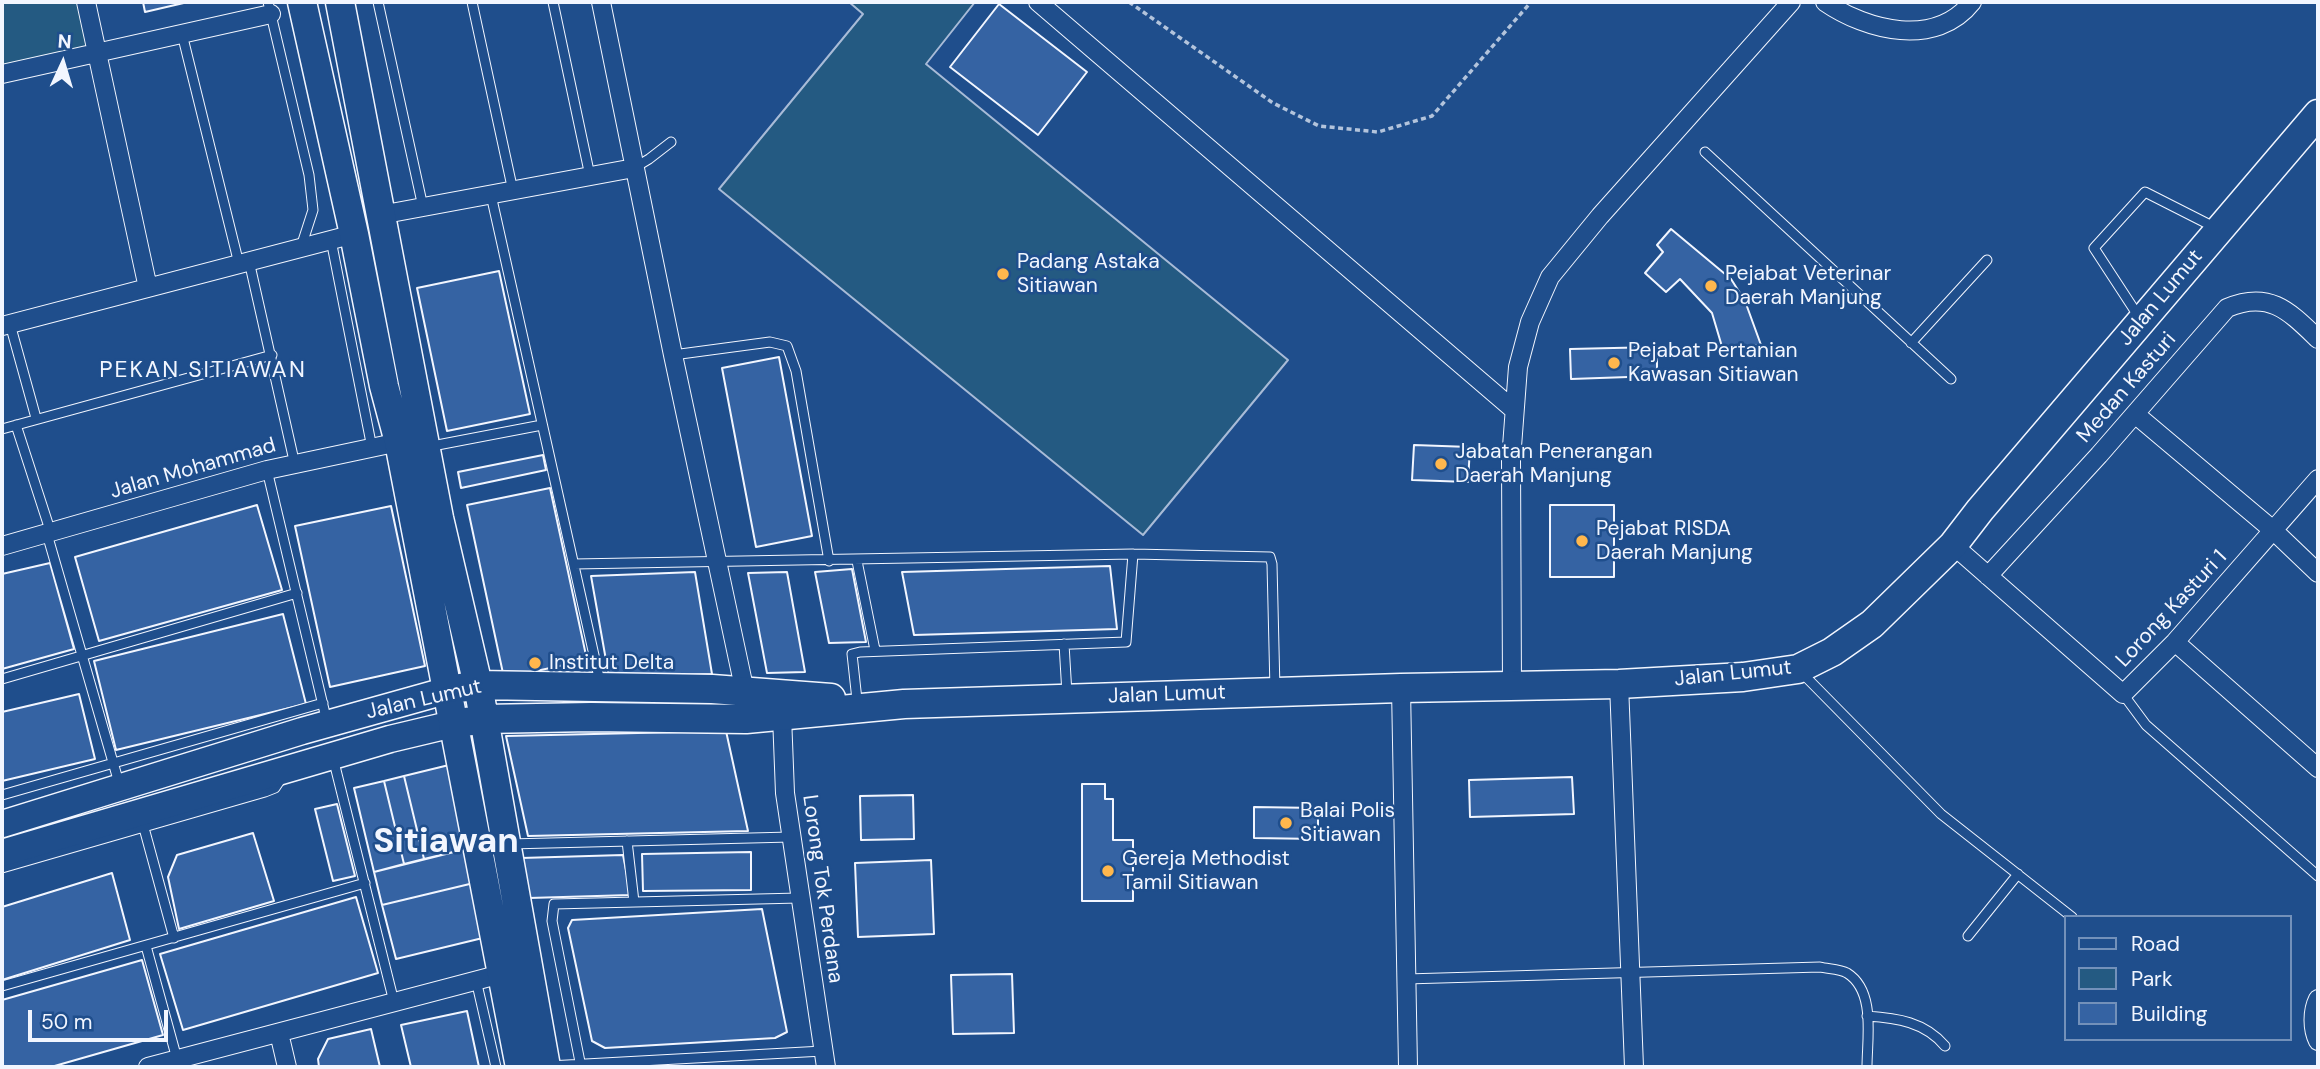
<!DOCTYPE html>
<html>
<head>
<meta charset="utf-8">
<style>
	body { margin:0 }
	#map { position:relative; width:2320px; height:1069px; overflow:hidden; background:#1f4e8c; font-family:"DM Sans",sans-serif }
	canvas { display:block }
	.frame { position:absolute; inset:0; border:4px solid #f2f6ff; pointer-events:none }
	.legend { position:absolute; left:2064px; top:915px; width:228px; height:126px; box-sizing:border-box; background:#1f4e8c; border:2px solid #7391ba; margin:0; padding:9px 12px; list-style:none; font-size:21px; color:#f2f6ff }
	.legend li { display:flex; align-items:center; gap:14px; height:35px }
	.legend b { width:35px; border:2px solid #7391ba }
	.north { position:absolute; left:28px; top:28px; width:70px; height:70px; -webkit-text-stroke:5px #1f4e8c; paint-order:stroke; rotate:4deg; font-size:19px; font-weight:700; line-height:28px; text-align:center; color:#f2f6ff }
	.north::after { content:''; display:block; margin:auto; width:24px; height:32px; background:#f2f6ff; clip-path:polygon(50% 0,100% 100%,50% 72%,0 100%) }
	.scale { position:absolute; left:28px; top:1010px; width:140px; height:32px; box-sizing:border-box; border:4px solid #f2f6ff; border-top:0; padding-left:9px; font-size:21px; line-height:24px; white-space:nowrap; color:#f2f6ff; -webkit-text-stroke:5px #1f4e8c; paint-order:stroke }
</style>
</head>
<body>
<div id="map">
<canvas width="2320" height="1069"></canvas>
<div class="frame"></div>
<ul class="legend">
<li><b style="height:9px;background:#1f4e8c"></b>Road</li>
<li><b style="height:19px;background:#245a82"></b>Park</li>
<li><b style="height:19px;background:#3563a3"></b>Building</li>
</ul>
<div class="north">N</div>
<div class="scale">50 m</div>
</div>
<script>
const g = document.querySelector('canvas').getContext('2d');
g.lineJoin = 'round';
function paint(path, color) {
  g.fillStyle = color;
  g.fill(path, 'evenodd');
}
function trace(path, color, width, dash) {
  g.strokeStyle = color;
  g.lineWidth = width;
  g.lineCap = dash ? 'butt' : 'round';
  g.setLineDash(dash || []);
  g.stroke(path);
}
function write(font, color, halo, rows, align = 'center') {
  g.font = font + ' "DM Sans",sans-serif';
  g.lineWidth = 5;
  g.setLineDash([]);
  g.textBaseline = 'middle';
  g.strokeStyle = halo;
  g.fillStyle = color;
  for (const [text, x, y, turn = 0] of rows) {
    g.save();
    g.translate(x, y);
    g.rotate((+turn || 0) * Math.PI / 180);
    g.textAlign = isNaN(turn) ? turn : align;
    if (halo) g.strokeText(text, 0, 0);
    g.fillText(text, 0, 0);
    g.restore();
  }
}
const green = new Path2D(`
	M 2,2 L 86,2 L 97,53 L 2,74 Z
	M 849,2 L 975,2 L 926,64 L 1288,360 L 1143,535 L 719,189 L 863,14 Z`);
paint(green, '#245a82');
trace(green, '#a8bbd7', 2);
const building = new Path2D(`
	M 143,2 L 188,2 L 145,12 Z
	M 999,4 L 1087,72 L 1038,135 L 950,67 Z
	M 1671,229 L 1731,279 L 1745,301 L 1761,345 L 1723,350 L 1712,313 L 1680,279 L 1666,292 L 1645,273 L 1663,252 L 1657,245 Z
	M 499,271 L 530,414 L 447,431 L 417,288 Z
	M 1657,347 L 1657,376 L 1571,379 L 1570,349 Z
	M 779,357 L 812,536 L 756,547 L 722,368 Z
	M 1414,445 L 1470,447 L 1468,482 L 1412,480 Z
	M 543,455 L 546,470 L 461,488 L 458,472 Z
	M 550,488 L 587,660 L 504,678 L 467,505 Z
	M 257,505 L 282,590 L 99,641 L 75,557 Z
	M 1550,505 L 1614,505 L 1614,577 L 1550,577 Z
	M 391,506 L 425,666 L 330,687 L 295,526 Z
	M 50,563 L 74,649 L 2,669 L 2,574 Z
	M 1110,566 L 1117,629 L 914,635 L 902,572 Z
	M 852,569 L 866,642 L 829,643 L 815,572 Z
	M 695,572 L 712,674 L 609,677 L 591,576 Z
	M 787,572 L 805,672 L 767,673 L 748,573 Z
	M 283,614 L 306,704 L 116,750 L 94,661 Z
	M 79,694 L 95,759 L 2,781 L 2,712 Z
	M 726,731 L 748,831 L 528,836 L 506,736 Z
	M 449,765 L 470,848 L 424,859 L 404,776 Z
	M 404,776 L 424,859 L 404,864 L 384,781 Z
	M 1572,777 L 1574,814 L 1470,817 L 1469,780 Z
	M 384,781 L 404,864 L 374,872 L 354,788 Z
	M 1082,784 L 1105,784 L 1105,799 L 1113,799 L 1113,840 L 1133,840 L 1133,901 L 1082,901 Z
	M 913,795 L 914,839 L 861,840 L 860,796 Z
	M 337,804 L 355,876 L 333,881 L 315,809 Z
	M 1254,807 L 1318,808 L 1318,839 L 1254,838 Z
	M 253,833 L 274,901 L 179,929 L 168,877 L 177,855 Z
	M 470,848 L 478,882 L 382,905 L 374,872 Z
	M 751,852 L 751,890 L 643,891 L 642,854 Z
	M 623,855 L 631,895 L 529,898 L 521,858 Z
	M 931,860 L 934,934 L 858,937 L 855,863 Z
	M 112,873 L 130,940 L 2,980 L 2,907 Z
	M 478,882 L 491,936 L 396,959 L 382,905 Z
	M 356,897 L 378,973 L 183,1030 L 160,954 Z
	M 762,909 L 787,1032 L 775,1038 L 605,1048 L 592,1041 L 568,928 L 572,920 Z
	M 142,960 L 163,1035 L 51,1067 L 2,1067 L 2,1000 Z
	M 1012,974 L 1014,1033 L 953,1034 L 951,975 Z
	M 467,1011 L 479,1067 L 411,1067 L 401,1025 Z
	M 371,1029 L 380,1067 L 319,1067 L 318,1059 L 328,1039 Z`);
paint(building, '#3563a3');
trace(building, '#f2f6ff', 2);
const service = new Path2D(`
	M 268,2 L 309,175 L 313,210 L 301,247
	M 378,2 L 423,207
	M 472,2 L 513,191
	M 553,2 L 590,176
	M 182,34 L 239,264
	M 1705,152 L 1951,379
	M 634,168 L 649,159 L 671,142
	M 491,195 L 600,682
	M 331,240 L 372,448
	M 249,261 L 295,465
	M 2139,317 L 2094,248 L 2145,192 L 2216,228
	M 10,324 L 36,418
	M 1911,343 L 1987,260
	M 673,355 L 770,342 L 787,346 L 796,371 L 829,561
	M 16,425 L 51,533
	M 2,429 L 272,355
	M 427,447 L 542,425
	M 267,470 L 327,722
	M 47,534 L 119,783
	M 857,561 L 875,650
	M 574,564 L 1133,554 L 1270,557 L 1272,564 L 1275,690
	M 1064,644 L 1067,694
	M 1802,673 L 1941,814 L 2072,917
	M 2,679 L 297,593
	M 2123,694 L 2146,725 L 2318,876
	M 857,700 L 852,654 L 860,652 L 1126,642 L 1133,554
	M 333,758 L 394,1002
	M 2,795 L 323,703
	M 144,828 L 174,938
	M 627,841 L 634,902
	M 509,844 L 791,837
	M 2,868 L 265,792 L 275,788 L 279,782 L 278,775
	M 1968,936 L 2018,874
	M 146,946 L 177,1059
	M 1406,979 L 1820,967 C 1828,969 1840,969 1847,973 C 1876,991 1867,1038 1867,1067
	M 476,980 L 496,1067
	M 2,986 L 365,883
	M 1867,1016 C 1897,1018 1925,1022 1945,1046
	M 549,1066 L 823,1051
	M 581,1067 L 552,921 L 554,904 L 799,898`);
const minor = new Path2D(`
	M 86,2 L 148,288
	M 601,2 L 673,355 L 745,692
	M 1038,2 L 1514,410
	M 1825,2 C 1867,31 1936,48 1972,2
	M 2,74 L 271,14
	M 380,215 L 634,168
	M 2,326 L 354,234
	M 2135,414 L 2274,531 L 2318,573
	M 1953,545 L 2123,694 L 2175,642 L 2318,479
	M 2,546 L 267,470 L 399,442
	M 1988,576 L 2099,455 L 2227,308 C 2269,290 2289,311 2318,339
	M 2175,642 L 2318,768
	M 1619,684 L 1634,1067
	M 1512,686 L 1511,460 L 1518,367 L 1530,322 L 1550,277 L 1600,216 L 1791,2
	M 1401,688 L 1408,1067
	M 782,716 L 785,793 L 826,1067
	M 2318,999 C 2312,1011 2312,1029 2318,1041
	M 279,1033 L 287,1067
	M 148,1067 L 501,974`);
const primary = new Path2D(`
	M 2,824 L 302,731 L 445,691
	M 2,853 L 390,739 L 453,724`);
const trunk = new Path2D(`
	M 302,2 L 354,234 L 384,386 L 399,442 L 520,1067
	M 340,2 L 439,518 L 478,685 L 546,1067
	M 460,688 L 478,685 L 712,689 L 831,698
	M 453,724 L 484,719 L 591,717 L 746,719 L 904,704 L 1401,688 L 1619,684 L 1743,677 L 1798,669 L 1832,652 L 1872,624 L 1953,545 L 1980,510 L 2318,114`);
trace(service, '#f2f6ff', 11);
trace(minor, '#f2f6ff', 20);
trace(primary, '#f2f6ff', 29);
trace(trunk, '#f2f6ff', 31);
trace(new Path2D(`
	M 1129,2 L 1273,103 L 1319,126 L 1378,132 L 1432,116 L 1531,2`), '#b3c4dc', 3.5, [5, 3.5]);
trace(service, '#1f4e8c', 9);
trace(minor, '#1f4e8c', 18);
trace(primary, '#1f4e8c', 26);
trace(trunk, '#1f4e8c', 28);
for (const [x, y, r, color] of [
	[1003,274,7,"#ffb74d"],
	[1711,286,7,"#ffb74d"],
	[1614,363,7,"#ffb74d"],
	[1441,464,7,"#ffb74d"],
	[1582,541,7,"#ffb74d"],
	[535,663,7,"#ffb74d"],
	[1286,823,7,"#ffb74d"],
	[1108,871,7,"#ffb74d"]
]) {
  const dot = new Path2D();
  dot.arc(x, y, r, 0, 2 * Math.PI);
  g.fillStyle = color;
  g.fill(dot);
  trace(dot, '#1f4e8c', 2.5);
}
write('21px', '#f2f6ff', '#1f4e8c', [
	["Padang Astaka",1017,262],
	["Sitiawan",1017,286],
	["Pejabat Veterinar",1725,274],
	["Daerah Manjung",1725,298],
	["Pejabat Pertanian",1628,351],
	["Kawasan Sitiawan",1628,375],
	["Jabatan Penerangan",1455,452],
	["Daerah Manjung",1455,476],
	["Pejabat RISDA",1596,529],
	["Daerah Manjung",1596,553],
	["Institut Delta",549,663],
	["Balai Polis",1300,811],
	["Sitiawan",1300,835],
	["Gereja Methodist",1122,859],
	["Tamil Sitiawan",1122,883]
], 'left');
write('21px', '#f2f6ff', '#1f4e8c', [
	["Jalan Lumut",2161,298,-50],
	["Medan Kasturi",2127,388,-49],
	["Jalan Mohammad",193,469,-16],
	["Lorong Kasturi 1",2172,609,-47],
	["Jalan Lumut",1733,674,-6],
	["Jalan Lumut",1167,695,-2],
	["Jalan Lumut",424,700,-13],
	["Lorong Tok Perdana",822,889,82]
]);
g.letterSpacing = '2px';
write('23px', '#f2f6ff', '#1f4e8c', [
	["PEKAN SITIAWAN",203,371]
]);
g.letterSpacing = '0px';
write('bold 35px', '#f2f6ff', '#1f4e8c', [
	["Sitiawan",446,843]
]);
</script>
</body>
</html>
